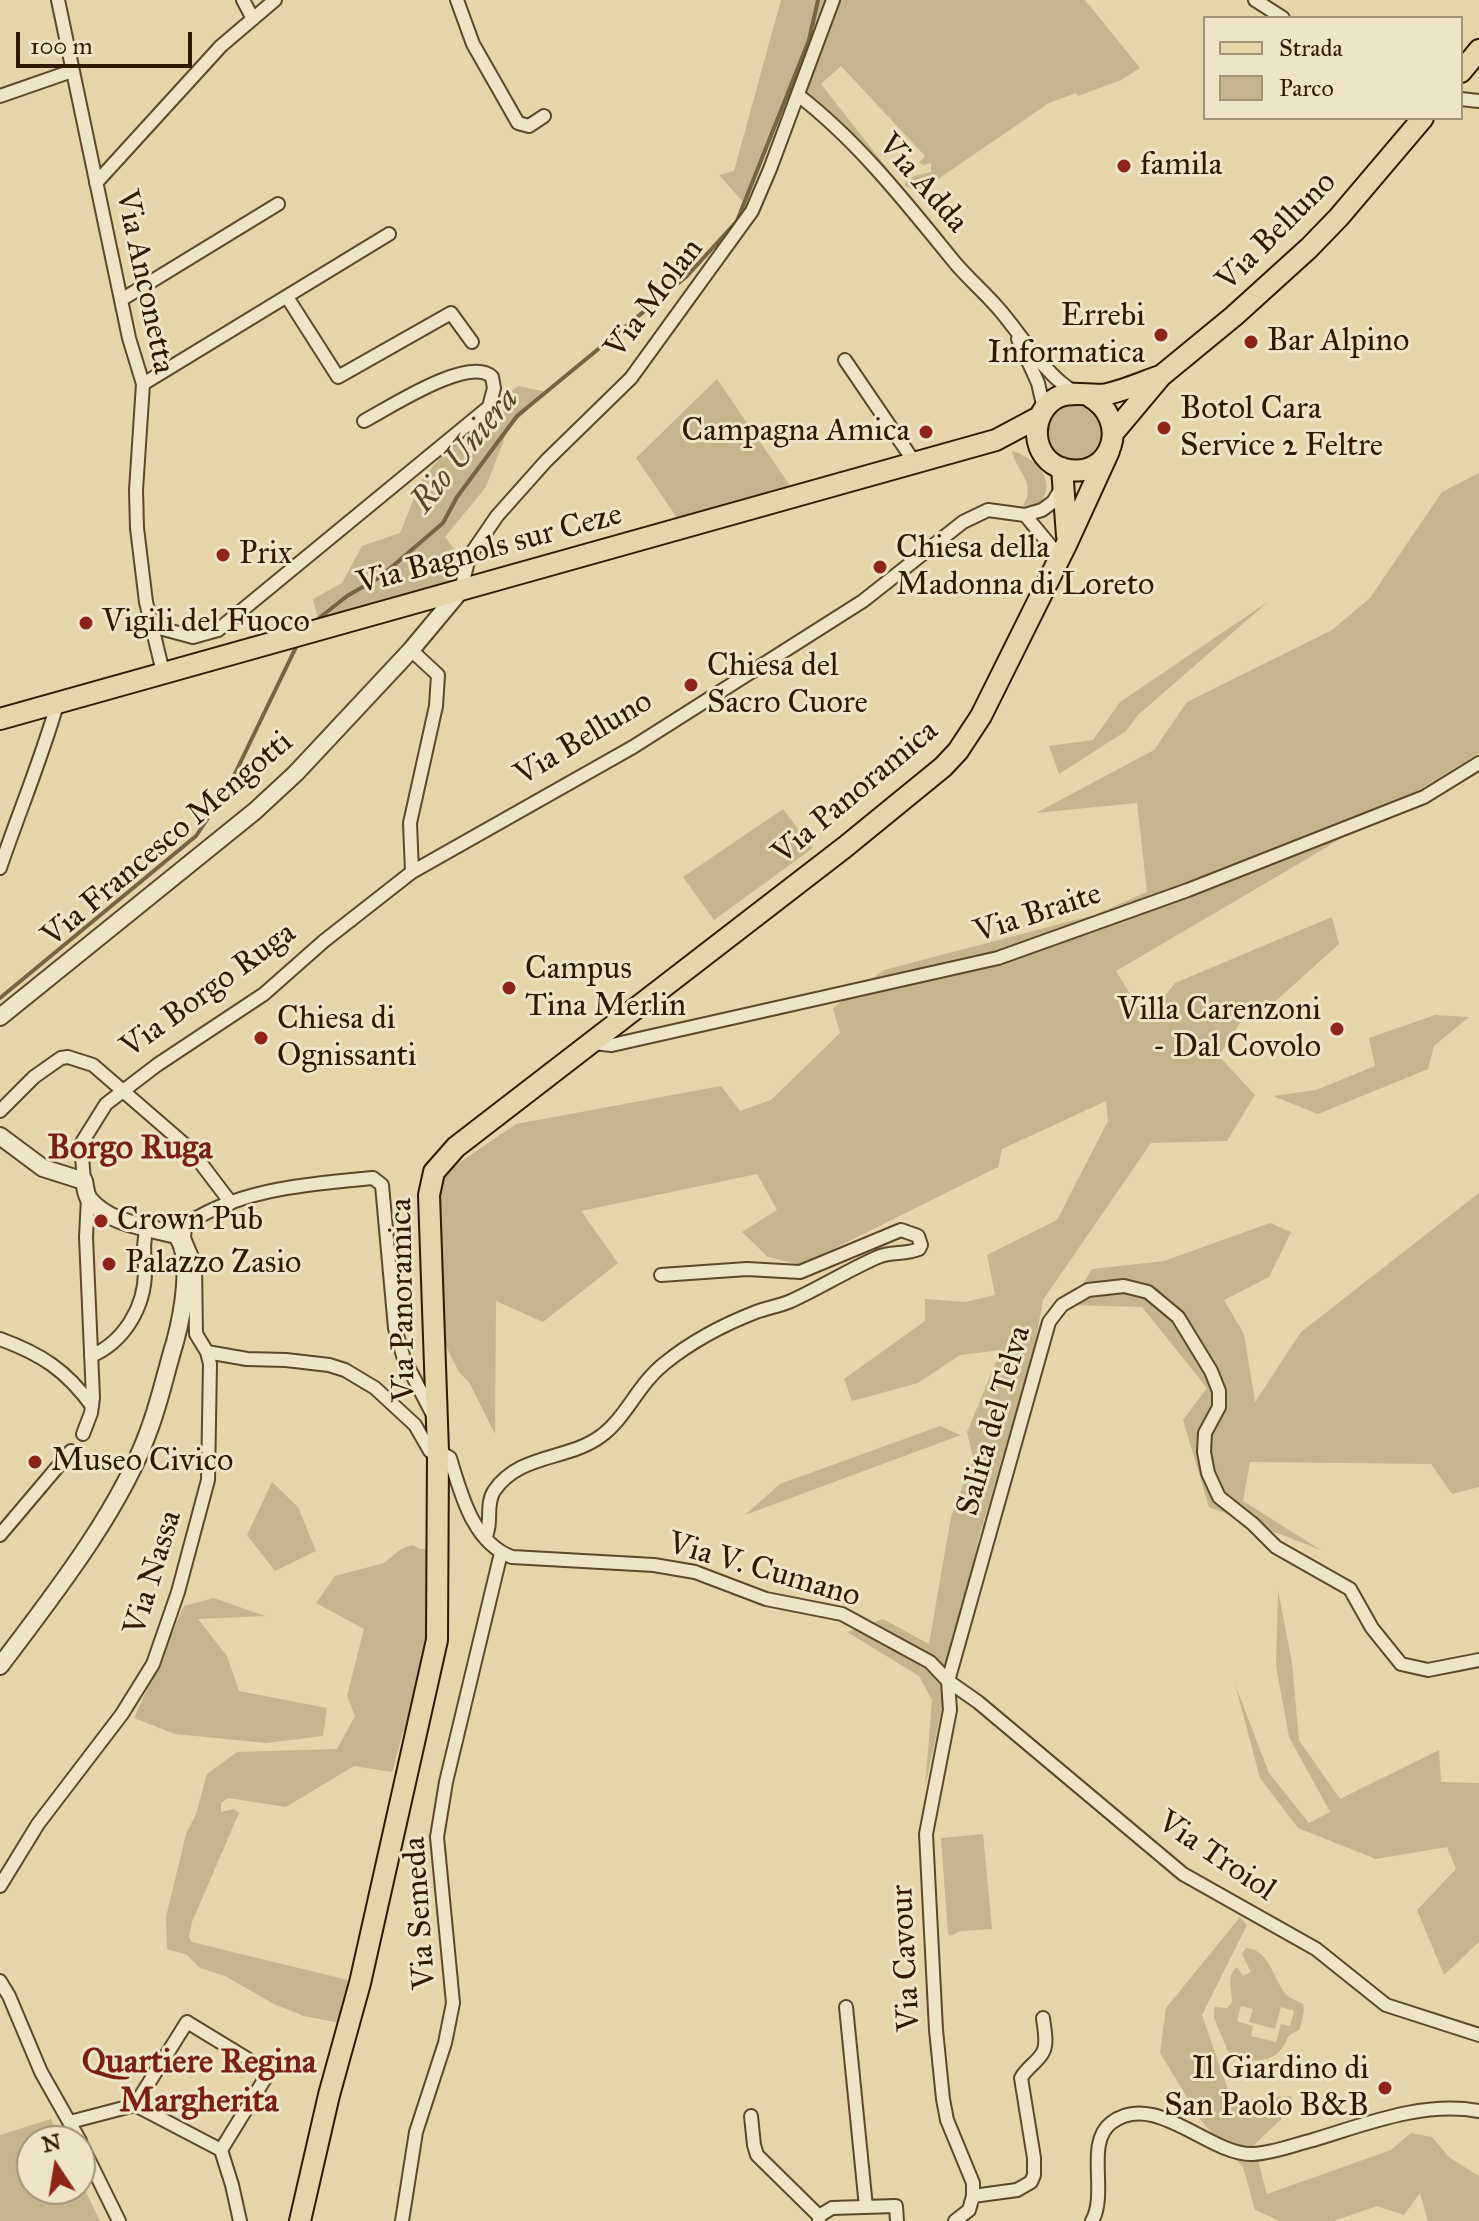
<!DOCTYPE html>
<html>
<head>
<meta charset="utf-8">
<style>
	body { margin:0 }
	#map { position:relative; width:1479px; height:2221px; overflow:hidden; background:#e5d5a9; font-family:"IM FELL Great Primer",serif }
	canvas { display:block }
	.legend { position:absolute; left:1203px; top:16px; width:260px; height:104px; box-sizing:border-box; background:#eee4c7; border:2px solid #a29377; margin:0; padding:10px 14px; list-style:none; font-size:24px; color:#311900 }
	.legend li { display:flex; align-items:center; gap:16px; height:40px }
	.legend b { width:40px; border:2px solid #a29377 }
	.north { position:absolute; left:16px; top:2125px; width:80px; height:80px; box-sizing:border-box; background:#eee4c7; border:2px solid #a29377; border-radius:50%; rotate:348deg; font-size:22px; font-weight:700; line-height:32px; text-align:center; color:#311900 }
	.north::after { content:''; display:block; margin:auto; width:28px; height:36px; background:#8f2418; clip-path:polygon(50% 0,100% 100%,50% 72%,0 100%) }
	.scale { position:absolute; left:16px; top:32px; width:176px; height:36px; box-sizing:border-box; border:4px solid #311900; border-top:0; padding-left:10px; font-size:24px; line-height:28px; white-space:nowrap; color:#311900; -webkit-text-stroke:6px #eee4c7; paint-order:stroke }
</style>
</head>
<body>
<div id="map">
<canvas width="1479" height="2221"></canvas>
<ul class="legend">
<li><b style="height:10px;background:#e5d5a9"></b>Strada</li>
<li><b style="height:22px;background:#c6b58c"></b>Parco</li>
</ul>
<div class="north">N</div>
<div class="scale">100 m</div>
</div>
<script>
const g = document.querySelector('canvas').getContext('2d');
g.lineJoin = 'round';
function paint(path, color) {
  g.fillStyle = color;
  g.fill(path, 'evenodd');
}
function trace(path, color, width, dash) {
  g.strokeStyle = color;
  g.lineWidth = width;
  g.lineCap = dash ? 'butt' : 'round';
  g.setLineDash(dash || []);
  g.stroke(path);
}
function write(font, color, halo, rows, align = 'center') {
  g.font = font + ' "IM FELL Great Primer",serif';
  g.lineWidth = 6;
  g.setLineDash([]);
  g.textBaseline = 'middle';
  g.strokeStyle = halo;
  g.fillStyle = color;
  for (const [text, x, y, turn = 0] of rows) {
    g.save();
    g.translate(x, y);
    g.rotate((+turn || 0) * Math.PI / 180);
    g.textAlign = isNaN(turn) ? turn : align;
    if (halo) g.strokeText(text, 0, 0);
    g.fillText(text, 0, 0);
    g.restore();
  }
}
paint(new Path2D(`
	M 781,0 L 1085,0 L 1140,68 L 1121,80 L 1078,96 L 1076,93 L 1049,103 L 925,188 L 913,190 L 905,186 L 905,183 L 914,176 L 931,172 L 931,163 L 924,165 L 919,163 L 925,156 L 841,66 L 821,84 L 897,181 C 872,159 817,100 788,93 L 744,203 L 719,175 L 734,171 Z
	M 717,379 L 793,490 L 680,522 L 636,458 Z
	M 518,386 L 546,392 L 508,429 L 486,487 L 445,537 L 461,558 L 454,584 L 318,618 L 313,599 L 342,583 L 362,546 L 400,533 L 421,481 L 467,425 Z
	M1047 432a28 28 0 1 1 56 0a28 28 0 1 1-56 0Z
	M 1012,451 C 1035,457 1059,481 1039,504 L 1023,506 C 1037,483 1016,471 1012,451 Z
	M 1479,473 L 1479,753 L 1317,853 L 1116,971 L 1146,1020 L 1175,983 L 1332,917 L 1339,944 L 1269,1007 L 1242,1020 L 1219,1056 L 1255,1095 L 1227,1141 L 1151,1143 L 1043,1300 L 1034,1349 L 978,1541 L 925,1787 L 932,1700 L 919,1676 L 847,1632 L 883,1619 L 929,1644 L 951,1517 L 973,1458 L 967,1432 L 1001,1350 L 960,1355 L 918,1383 L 852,1401 L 844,1379 L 925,1321 L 925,1299 L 965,1302 L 995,1295 L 987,1255 L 1057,1220 L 1108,1121 L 1106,1101 L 1002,1149 L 998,1167 L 801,1265 L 768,1257 L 742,1232 L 777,1210 L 757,1174 L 581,1211 L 618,1263 L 543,1322 L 496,1301 L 495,1434 L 469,1382 L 459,1372 L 443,1340 L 442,1238 L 438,1201 L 440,1176 L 516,1124 L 721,1086 L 740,1111 L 771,1100 L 840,1033 L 833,1008 L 884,970 L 1094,915 L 1147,892 L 1137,803 L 1036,813 L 1154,750 L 1187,702 L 1332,630 L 1370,598 L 1442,492 Z
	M 1269,601 L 1138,715 L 1126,731 L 1059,774 L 1049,746 L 1093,740 L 1120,702 Z
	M 783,809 L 813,848 L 714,920 L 683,877 Z
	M 1435,1015 L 1469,1017 L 1434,1046 L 1428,1069 L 1318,1114 L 1273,1096 L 1316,1090 L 1375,1066 L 1369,1038 Z
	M 1479,1193 L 1479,1487 L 1452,1494 L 1431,1464 L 1250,1462 L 1243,1501 L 1321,1550 L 1209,1507 L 1183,1420 L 1207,1388 L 1142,1307 L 1070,1305 L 1092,1269 L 1164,1261 L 1270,1223 L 1291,1232 L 1269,1277 L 1224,1300 L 1244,1334 L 1255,1402 L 1301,1332 Z
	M 940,1426 L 961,1435 L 745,1515 L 780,1484 Z
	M 272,1482 L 298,1507 L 316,1551 L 275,1571 L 247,1535 Z
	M 412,1545 L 420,1549 L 429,1549 L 429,1634 L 409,1726 L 403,1732 L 392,1772 L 354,1766 L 286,1807 L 228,1798 L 221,1803 L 221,1812 L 234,1809 L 239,1813 L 192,1922 L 189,1937 L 192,1942 L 352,1981 L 340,2023 L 304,2016 L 274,2004 L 225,1976 L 200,1968 L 187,1955 L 167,1949 L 166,1917 L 186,1834 L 196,1814 L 207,1774 L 237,1752 L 337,1749 L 355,1716 L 347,1696 L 364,1629 L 316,1603 L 335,1576 L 384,1563 L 401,1549 Z
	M 1278,1590 L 1292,1663 L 1299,1740 L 1340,1799 L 1439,1750 L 1441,1782 L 1479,1783 L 1479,1942 L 1444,1975 L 1417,1910 L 1456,1869 L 1447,1847 L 1376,1859 L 1298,1828 L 1260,1778 L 1235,1684 L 1269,1773 L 1309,1823 L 1330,1812 L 1289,1737 L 1276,1666 Z
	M 214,1598 L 265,1616 L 198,1619 L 227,1656 L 239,1691 L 327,1708 L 323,1736 L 266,1743 L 175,1734 L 134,1718 L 184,1606 Z
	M 983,1834 L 992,1929 L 961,1931 L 950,1936 L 948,1934 L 941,1838 Z
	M 1240,1917 L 1247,1925 L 1202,2015 L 1232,2101 L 1291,2096 L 1295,2106 L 1254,2145 L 1267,2194 L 1391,2150 L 1411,2133 L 1432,2137 L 1450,2158 L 1479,2176 L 1479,2221 L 1428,2221 L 1420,2193 L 1404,2215 L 1377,2206 L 1334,2221 L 1280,2221 L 1255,2210 L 1243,2167 L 1202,2122 L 1160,2053 L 1166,2008 Z
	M 1246,1948 C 1271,1950 1273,1981 1286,1994 C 1290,1999 1298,2001 1303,2004 L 1304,2011 L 1300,2029 C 1296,2032 1292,2033 1289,2036 C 1286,2039 1286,2044 1283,2047 C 1271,2065 1246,2062 1229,2054 L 1214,2018 L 1214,2007 L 1227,2008 L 1232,2002 C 1232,1990 1226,1975 1237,1967 L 1243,1976 L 1251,1972 L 1242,1954 ZM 1241,2006 L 1253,2009 L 1249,2022 L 1275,2029 L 1281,2007 L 1294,2011 L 1290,2026 L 1281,2024 L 1276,2042 L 1251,2036 L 1253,2026 L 1237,2021 Z
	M 51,2119 L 61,2141 L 32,2141 L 32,2189 L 80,2189 L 80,2180 L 100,2221 L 0,2221 L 0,2135 Z`), '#c6b58c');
trace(new Path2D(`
	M 313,623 L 347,596 L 380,577 L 443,523 L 457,497 L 517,416 L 687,276 L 737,221 L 809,40 L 818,0
	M 0,998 L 196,836 L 228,788 L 298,643`), '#786343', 4);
const minor = new Path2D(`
	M 58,0 L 129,338 L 143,384 L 136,490 L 137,528 L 146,602 L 163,672
	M 243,0 L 253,19
	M 457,0 L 473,44 L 518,123 L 529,126 L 544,116
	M 1255,0 L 1283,18
	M 798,95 C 859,142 907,204 956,264 C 969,279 985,293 998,308 C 1021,334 1046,377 1076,393
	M 0,96 L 72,71
	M 1461,99 L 1479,101
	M 96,183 L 221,46 L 275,0
	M 287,297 L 338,377 L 451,313 L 472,342
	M 121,300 L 278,204
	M 1018,339 L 1038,383 L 1044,409
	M 845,360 L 915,463
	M 143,384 L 389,234
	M 1025,515 L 1059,556
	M 461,590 L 469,557 L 497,516 L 546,461 L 631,378 L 752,211 L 770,169 L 833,0
	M 152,626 L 193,637 L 218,630 L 489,407 L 494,388 L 492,377 C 469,355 389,408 364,421
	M 411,650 L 438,675 L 436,706 L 410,823 L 412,872
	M 0,868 C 19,812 42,758 58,701
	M 592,1043 L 612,1045 L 998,958 L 1188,890 L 1424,797 L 1479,763
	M 0,1111 L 34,1077 L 61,1058 L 68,1057 L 93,1065 L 190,1149 L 231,1203
	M 84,1181 L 81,1144 L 106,1104 L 157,1065 L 264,994 L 324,941 L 412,872 L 633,747 L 863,601 L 963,522 L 988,510 L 1025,515 L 1042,510 L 1053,502 L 1062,487
	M 179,1229 C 235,1189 307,1184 373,1178 L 382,1185 L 395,1328 L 404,1359 L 433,1415
	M 0,1339 C 41,1354 66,1370 92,1406
	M 207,1352 L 247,1359 L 286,1360 L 329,1365 L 345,1370 L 375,1388 L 415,1425 L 430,1451 L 438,1451 L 450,1458 C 461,1494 473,1543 512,1557 L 654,1565 L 695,1572 L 766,1599 L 842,1614 L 930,1662 L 948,1681 L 978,1702 L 1183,1874 L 1316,1949 L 1386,2005 L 1479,2035
	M 91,1356 C 124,1342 145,1307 145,1271 C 145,1254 142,1246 147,1228
	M 83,1434 L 91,1413 L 93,1398 L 86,1237 L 88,1198
	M 0,1535 L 71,1451
	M 485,1538 C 493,1523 485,1505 494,1491 C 520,1453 567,1461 601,1436 C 626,1418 638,1384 665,1363 C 691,1342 725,1324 756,1312 C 767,1308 779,1306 791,1301 C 820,1288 848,1270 878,1257 C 891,1251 905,1255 919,1249 L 921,1245 L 918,1236 L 901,1230 L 800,1272 L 747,1269 L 661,1275
	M 0,1886 L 38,1824 L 122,1714 L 153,1664 L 178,1592 L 208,1480 L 210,1364 L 207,1352 L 196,1334 L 195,1264 L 184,1238 L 185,1225
	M 0,1981 L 9,1996 L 41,2072 L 80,2141
	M 846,2007 L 866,2207
	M 135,2105 L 221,2150
	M 751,2116 L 754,2145 L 757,2155 L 819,2216
	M 70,2122 L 135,2105 L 187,2022 L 269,2072 L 221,2150 L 232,2185 L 240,2221
	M 80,2142 L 119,2221
	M 973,2196 L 1017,2190 L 1031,2182 L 1034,2175 L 1034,2158 L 1021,2078 C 1027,2067 1038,2062 1043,2052 C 1048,2043 1044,2028 1043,2018
	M 402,2221 L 416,2132 L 445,2043 L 453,2003 L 437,1837 L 446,1782 L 501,1553
	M 819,2221 L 819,2216 L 832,2208 L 896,2206 L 897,2221
	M 955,2221 L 969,2210 L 973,2196 L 973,2183 L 947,2120 L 943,2099 L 936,2030 L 926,1834 L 950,1710 L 948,1681 L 1049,1322 L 1062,1305 L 1088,1290 L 1124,1286 L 1148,1292 L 1178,1317 L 1211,1371 L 1219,1391 L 1219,1407 L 1205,1433 L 1204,1452 L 1208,1473 L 1219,1497 L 1253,1524 L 1276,1547 L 1350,1589 L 1372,1628 L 1401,1664 L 1428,1670 L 1479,1660
	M 1092,2221 C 1108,2193 1085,2143 1111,2123 C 1154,2089 1210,2156 1253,2154 C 1274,2153 1293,2145 1313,2140 C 1366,2124 1422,2101 1479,2111`);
const tertiary = new Path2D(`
	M 0,1017 L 255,811 L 296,773 L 411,650 L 461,590
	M 0,1136 L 43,1168 L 84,1181 C 85,1186 86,1195 89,1199 C 109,1224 148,1227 176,1235 C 194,1257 182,1316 175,1342 C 166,1371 160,1401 149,1430 C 120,1511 52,1597 0,1666`);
const primary = new Path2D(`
	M 1461,72 L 1479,50
	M 1089,396 C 1132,420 1112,481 1064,469 C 1030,460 1028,412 1058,397 C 1074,390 1091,397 1107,394 C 1125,390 1143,382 1160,376
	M 1114,432 L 1161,376 L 1234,316 L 1309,248 L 1339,217 L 1423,118
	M 1062,468 L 1067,536
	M 0,719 L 996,440 L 1039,417
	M 300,2221 L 329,2095 L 360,1983 L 437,1640 L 438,1451 L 429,1195 L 434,1172 L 456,1147 L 845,847 L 943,767 L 958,751 L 981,716 L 1066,545 L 1109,451`);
trace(minor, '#5e482a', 16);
trace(tertiary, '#5e482a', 20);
trace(primary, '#311900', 24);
trace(minor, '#eee4c7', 12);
trace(tertiary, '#eee4c7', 16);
trace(primary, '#e5d5a9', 20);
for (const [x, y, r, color] of [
	[1124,166,8,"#8f2418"],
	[1161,335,8,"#8f2418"],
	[1251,342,8,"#8f2418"],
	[1164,428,8,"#8f2418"],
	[926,432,8,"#8f2418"],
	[223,555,8,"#8f2418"],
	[880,567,8,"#8f2418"],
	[86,623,8,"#8f2418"],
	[691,685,8,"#8f2418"],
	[509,988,8,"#8f2418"],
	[1337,1029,8,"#8f2418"],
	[261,1038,8,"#8f2418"],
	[101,1221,8,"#8f2418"],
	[109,1264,8,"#8f2418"],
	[35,1462,8,"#8f2418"],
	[1385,2088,8,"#8f2418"]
]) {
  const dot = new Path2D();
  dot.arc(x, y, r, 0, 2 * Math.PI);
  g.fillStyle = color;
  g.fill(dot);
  trace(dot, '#eee4c7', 3);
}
write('32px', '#311900', '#eee4c7', [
	["famila",1140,166],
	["Errebi",1145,317,"right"],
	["Informatica",1145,354,"right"],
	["Bar Alpino",1267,342],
	["Botol Cara",1180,410],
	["Service 2 Feltre",1180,447],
	["Campagna Amica",910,432,"right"],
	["Chiesa della",896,549],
	["Madonna di Loreto",896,586],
	["Prix",239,555],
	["Vigili del Fuoco",102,623],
	["Chiesa del",707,667],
	["Sacro Cuore",707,704],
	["Campus",525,970],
	["Tina Merlin",525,1007],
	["Villa Carenzoni",1321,1011,"right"],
	["- Dal Covolo",1321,1048,"right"],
	["Chiesa di",277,1020],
	["Ognissanti",277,1057],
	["Crown Pub",117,1221],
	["Palazzo Zasio",125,1264],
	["Museo Civico",51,1462],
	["Il Giardino di",1369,2070,"right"],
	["San Paolo B&B",1369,2107,"right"]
], 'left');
write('32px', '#311900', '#eee4c7', [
	["Via Adda",922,184,49],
	["Via Belluno",1277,232,-45],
	["Via Anconetta",144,282,78],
	["Via Molan",655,299,-53],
	["Via Bagnols sur Ceze",490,550,-15],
	["Via Belluno",584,739,-31],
	["Via Panoramica",856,793,-40],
	["Via Francesco Mengotti",168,840,-40],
	["Via Braite",1038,914,-18],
	["Via Borgo Ruga",209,991,-36],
	["Via Panoramica",404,1300,-91],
	["Salita del Telva",995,1421,-74],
	["Via V. Cumano",764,1571,16],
	["Via Nassa",154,1573,-73],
	["Via Troiol",1216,1857,34],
	["Via Semeda",421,1913,-94],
	["Via Cavour",907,1958,-93]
]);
write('italic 34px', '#5b4427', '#eee4c7', [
	["Rio Uniera",466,451,-51]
]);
write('bold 34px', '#7a1f14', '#eee4c7', [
	["Borgo Ruga",130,1150],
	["Quartiere Regina",199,2064],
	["Margherita",199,2103]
]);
</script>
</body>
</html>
